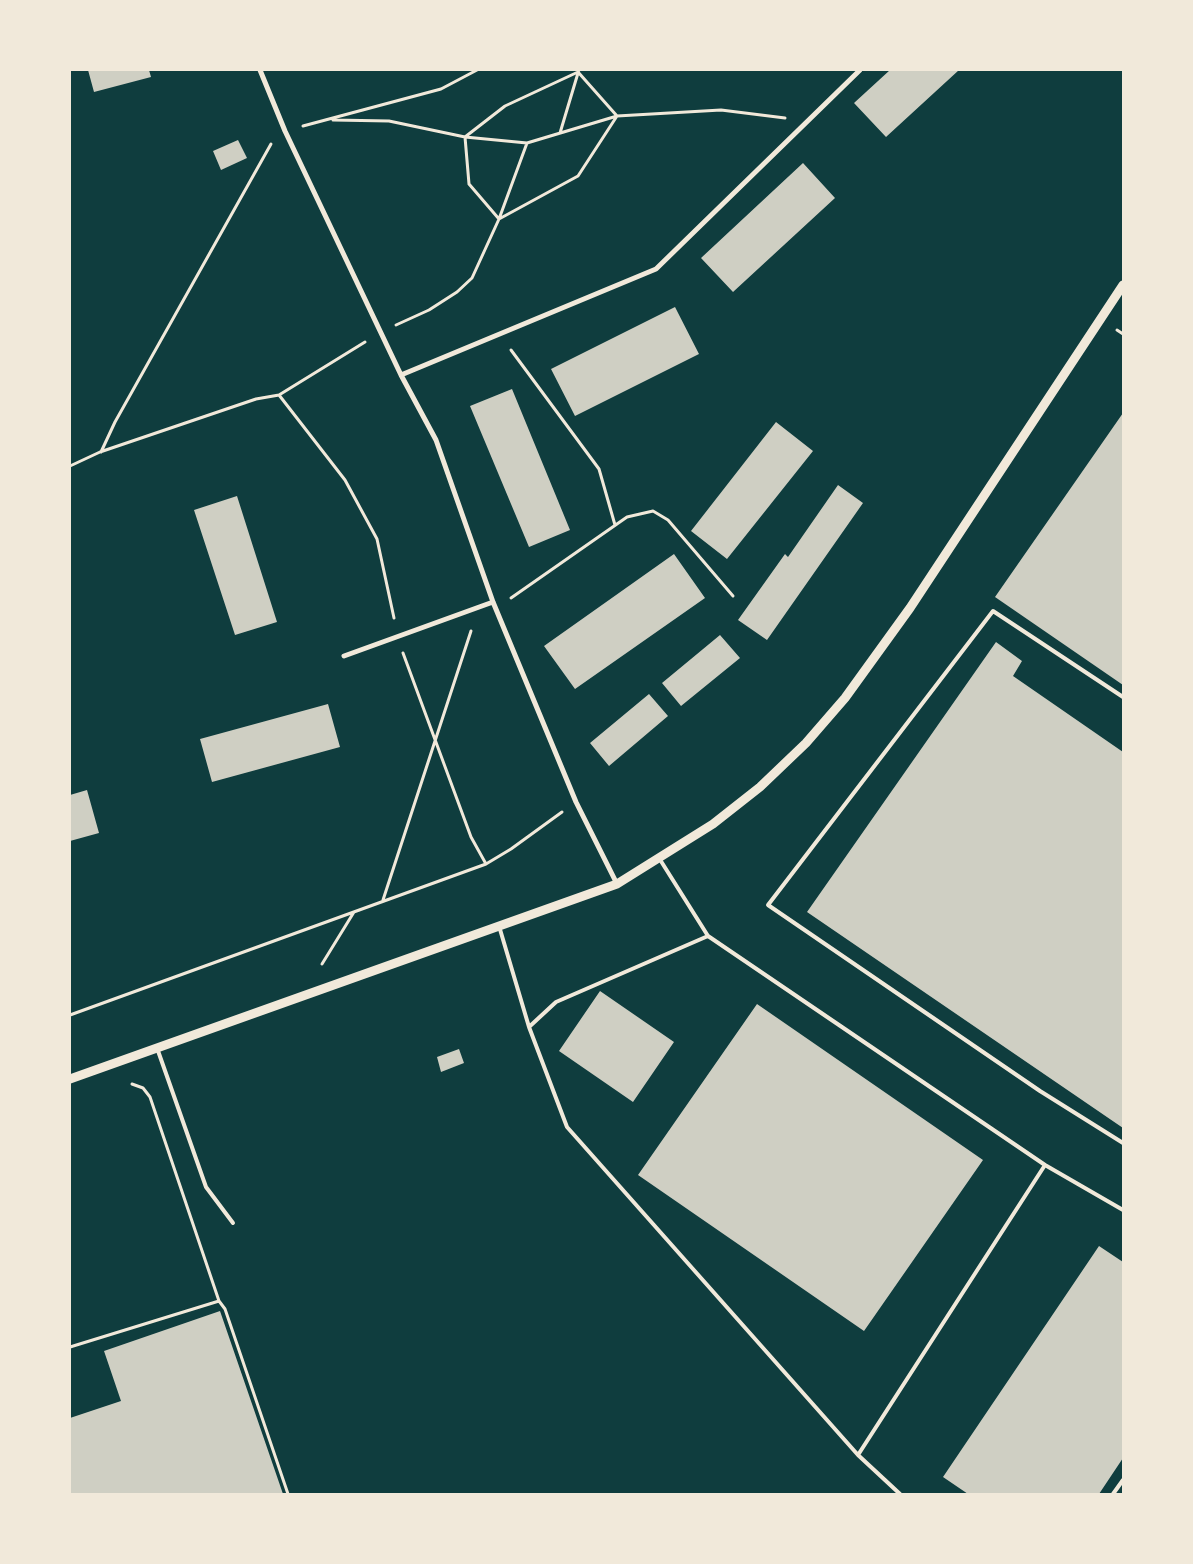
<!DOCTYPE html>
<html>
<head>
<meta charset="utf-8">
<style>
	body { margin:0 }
	#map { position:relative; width:1193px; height:1564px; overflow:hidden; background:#0f3d3e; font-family:Cabin,sans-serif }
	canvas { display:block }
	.frame { position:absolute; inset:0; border:71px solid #f1e9da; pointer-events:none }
</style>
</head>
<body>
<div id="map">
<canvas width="1193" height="1564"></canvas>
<div class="frame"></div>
</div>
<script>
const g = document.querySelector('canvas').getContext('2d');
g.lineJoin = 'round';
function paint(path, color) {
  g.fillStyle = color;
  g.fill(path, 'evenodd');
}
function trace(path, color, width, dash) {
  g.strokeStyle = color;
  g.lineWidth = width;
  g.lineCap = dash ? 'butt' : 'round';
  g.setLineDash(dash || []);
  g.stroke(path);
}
paint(new Path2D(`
	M 88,70 L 149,70 L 151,77 L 94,92 Z
	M 890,70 L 959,70 L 886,137 L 854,103 Z
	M 238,140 L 247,158 L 221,170 L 213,151 Z
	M 803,163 L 835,198 L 733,292 L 701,258 Z
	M 675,307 L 699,354 L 575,416 L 551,369 Z
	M 512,389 L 570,530 L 529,547 L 470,406 Z
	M 1123,413 L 1123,685 L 995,597 Z
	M 776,422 L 813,451 L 727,559 L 691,531 Z
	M 838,485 L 863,503 L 767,640 L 738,620 L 785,554 L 788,557 Z
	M 237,496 L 277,622 L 235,635 L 194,510 Z
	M 674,554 L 705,598 L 575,689 L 544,646 Z
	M 720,635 L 740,658 L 681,706 L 662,683 Z
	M 996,642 L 1022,661 L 1013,676 L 1123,752 L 1123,1128 L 807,912 Z
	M 649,694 L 668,716 L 609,766 L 590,743 Z
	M 328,704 L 340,747 L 212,782 L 200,739 Z
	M 87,790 L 99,833 L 70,841 L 70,795 Z
	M 600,991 L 674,1042 L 633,1102 L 559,1051 Z
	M 757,1004 L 983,1160 L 864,1331 L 638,1175 Z
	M 459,1049 L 464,1063 L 441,1072 L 437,1057 Z
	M 1099,1246 L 1123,1262 L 1123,1458 L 1099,1494 L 968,1494 L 943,1477 Z
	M 220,1311 L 283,1494 L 70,1494 L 70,1418 L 121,1401 L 104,1351 Z`), '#cfcfc3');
trace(new Path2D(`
	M 333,120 L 389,121 L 465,137 L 505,106 L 578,72
	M 303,126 L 441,89 L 477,70
	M 560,133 L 578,73
	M 527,143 L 499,219 L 469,184 L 465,137 L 527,143 L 617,116 L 721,110 L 785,118
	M 396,325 L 429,310 L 457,292 L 472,278 L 499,219 L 578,176 L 617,116 L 578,72 L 579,70
	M 1117,330 L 1123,334
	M 511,350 L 599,469 L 615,525
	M 279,395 L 345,480 L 377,539 L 394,618
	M 101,452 L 115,422 L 271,144
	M 70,466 L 100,452 L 256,399 L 279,395 L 365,342
	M 511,598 L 627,517 L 653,511 L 668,520 L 733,596
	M 403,653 L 471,837 L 486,864
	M 383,900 L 471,631
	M 322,964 L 354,912
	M 70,1015 L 486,864 L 511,849 L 562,812
	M 132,1084 L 143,1088 L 150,1097 L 219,1301 L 225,1309 L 288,1494
	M 70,1347 L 219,1301`), '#f1e9da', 3);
trace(new Path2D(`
	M 1123,697 L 993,611 L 768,905 L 1040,1091 L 1123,1143
	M 659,858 L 708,936 L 1045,1165 L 1123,1210
	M 499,926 L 529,1027
	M 708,936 L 556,1002 L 529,1027 L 567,1127 L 858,1455 L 900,1494
	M 157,1048 L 206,1187 L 233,1223
	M 858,1455 L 1045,1165
	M 1113,1494 L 1123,1480`), '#f1e9da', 4);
trace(new Path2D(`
	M 260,70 L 285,131 L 401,375 L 436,440 L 493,602 L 576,802 L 617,884
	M 401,375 L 656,269 L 860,70
	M 344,656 L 493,602`), '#f1e9da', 5);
trace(new Path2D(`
	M 70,1079 L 617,884 L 713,824 L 760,787 L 806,743 L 845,698 L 910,608 L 1123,285`), '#f1e9da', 9);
</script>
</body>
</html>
